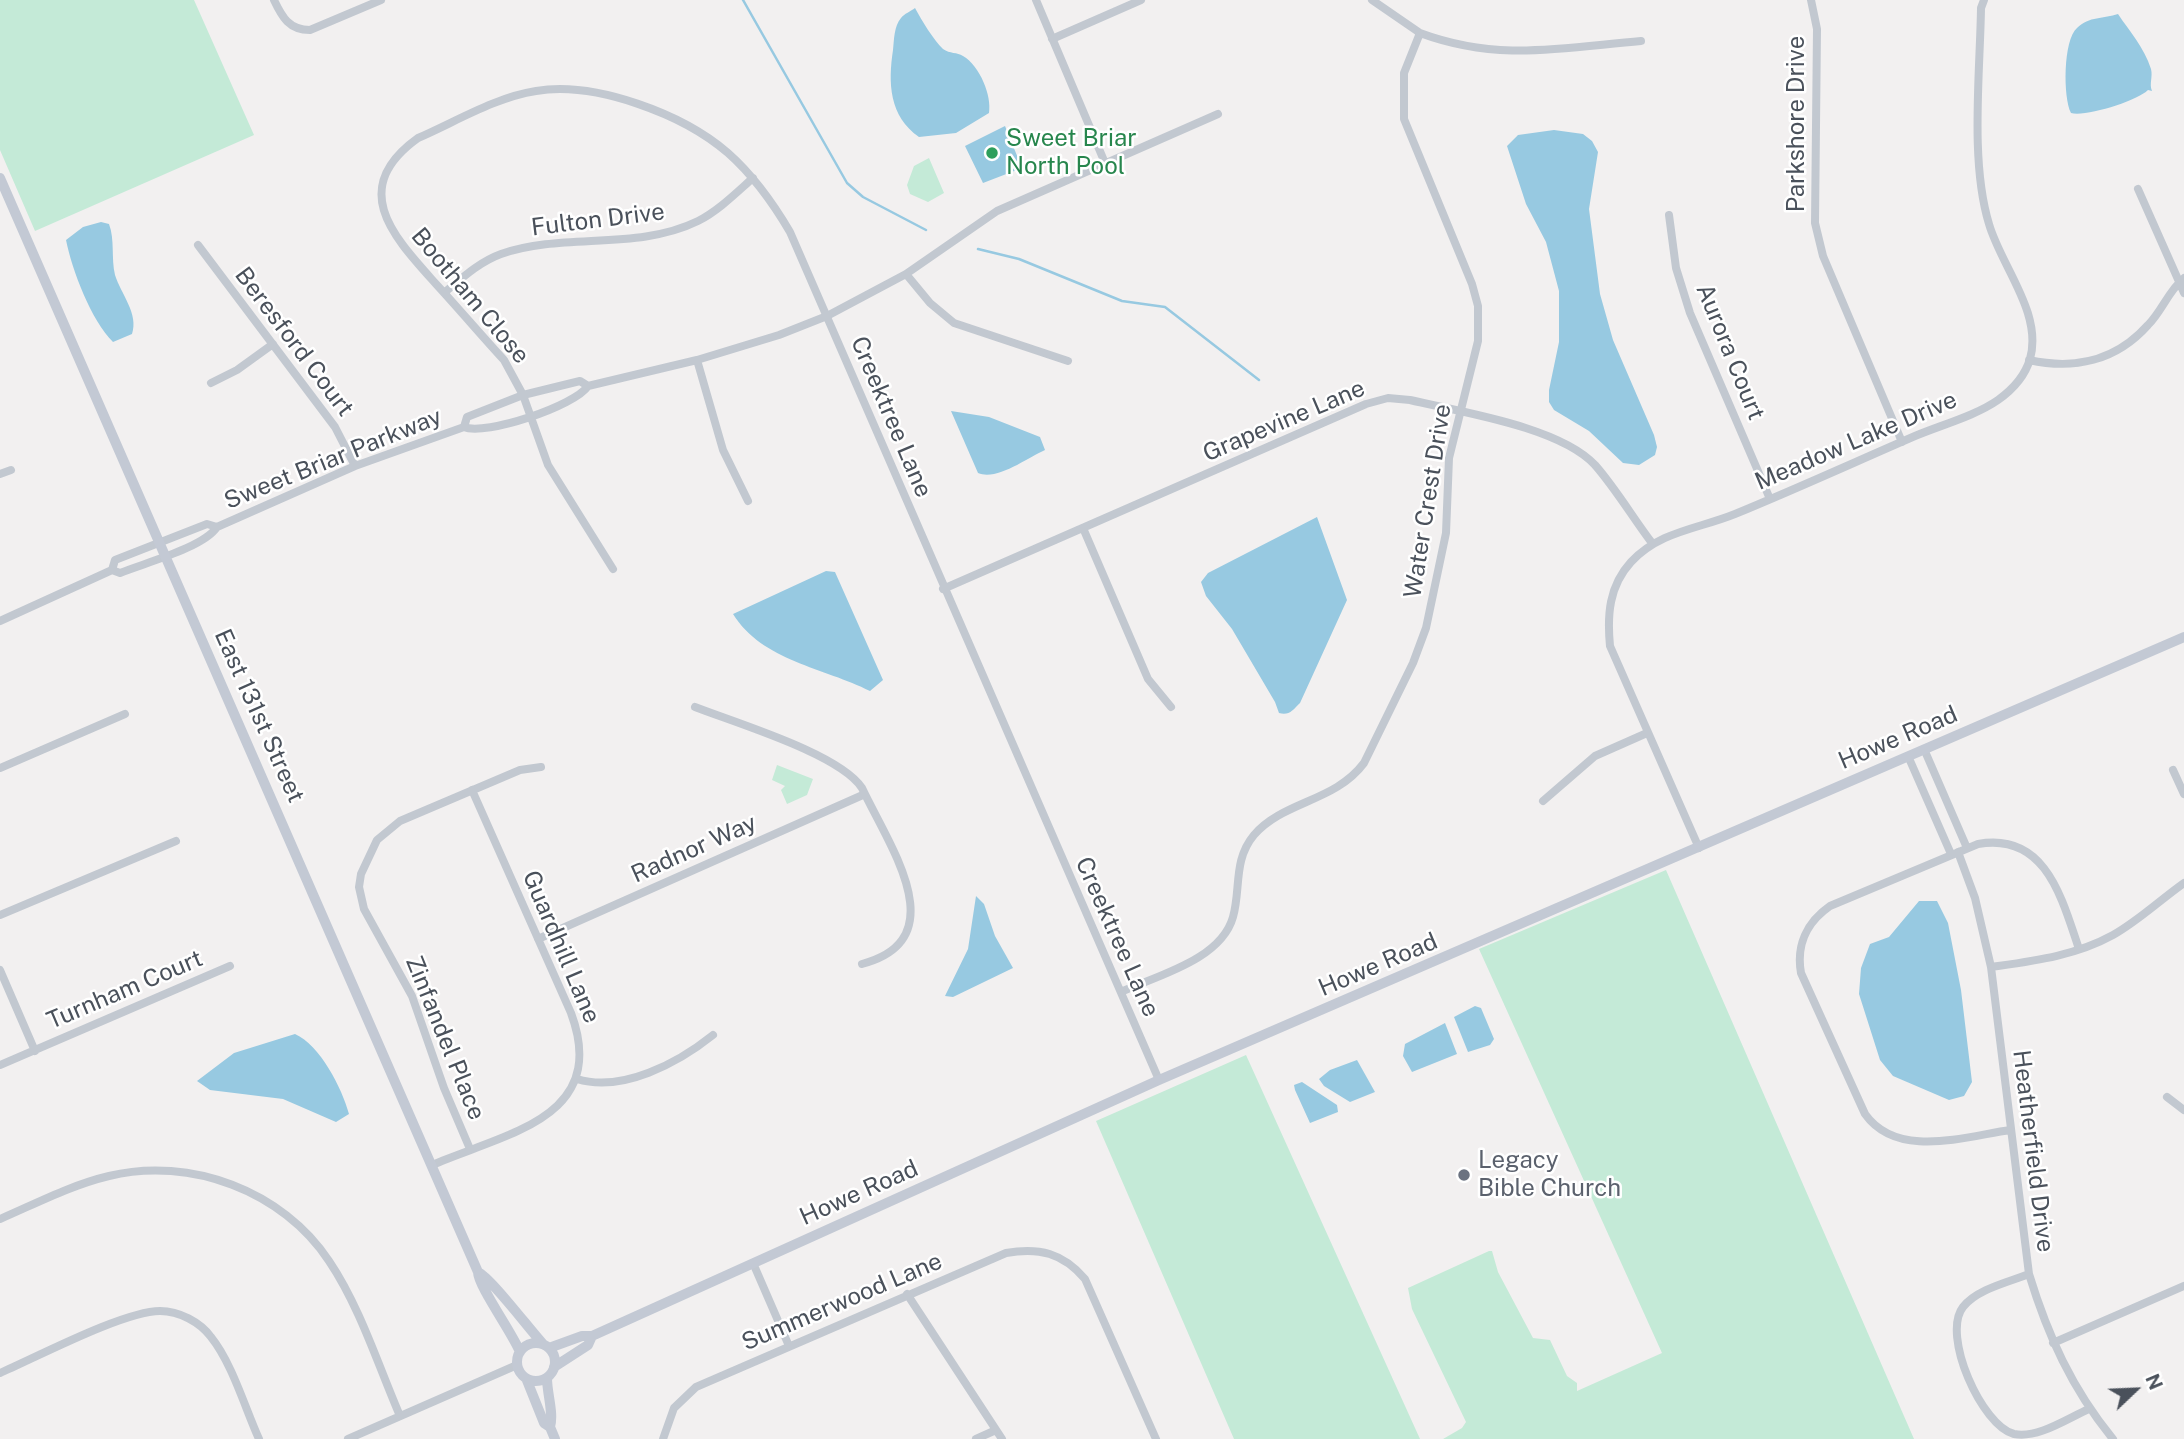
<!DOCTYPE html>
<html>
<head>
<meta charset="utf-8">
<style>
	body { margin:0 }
	#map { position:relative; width:2184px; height:1439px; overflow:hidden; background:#f2f0f0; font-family:"Public Sans",sans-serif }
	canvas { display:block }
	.north { position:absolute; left:2100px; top:1355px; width:70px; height:70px; -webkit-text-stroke:5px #fff; paint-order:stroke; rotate:67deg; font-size:19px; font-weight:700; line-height:28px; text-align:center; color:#4a515b }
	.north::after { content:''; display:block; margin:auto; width:24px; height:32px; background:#4a515b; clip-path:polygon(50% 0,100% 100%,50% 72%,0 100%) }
</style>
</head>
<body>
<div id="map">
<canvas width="2184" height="1439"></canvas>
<div class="north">N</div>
</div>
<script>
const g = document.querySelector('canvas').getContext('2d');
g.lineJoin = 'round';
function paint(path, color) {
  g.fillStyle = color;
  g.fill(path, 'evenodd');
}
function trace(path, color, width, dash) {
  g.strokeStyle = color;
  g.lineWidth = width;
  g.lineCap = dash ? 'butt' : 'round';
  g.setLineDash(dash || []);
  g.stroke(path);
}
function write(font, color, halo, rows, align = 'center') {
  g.font = font + ' "Public Sans",sans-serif';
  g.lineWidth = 5;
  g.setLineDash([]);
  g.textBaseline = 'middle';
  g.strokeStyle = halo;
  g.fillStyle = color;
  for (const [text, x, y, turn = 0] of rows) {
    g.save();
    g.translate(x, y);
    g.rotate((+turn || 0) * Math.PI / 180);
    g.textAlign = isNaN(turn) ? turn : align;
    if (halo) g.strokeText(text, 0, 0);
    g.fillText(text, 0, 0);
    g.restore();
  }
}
paint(new Path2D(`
	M 0,0 L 194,0 L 254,135 L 35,231 L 0,150 Z
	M 929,158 L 944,193 L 928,202 L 910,194 L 907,185 L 914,166 Z
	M 777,765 L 813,779 L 807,795 L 787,804 L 781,790 L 785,786 L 772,780 Z
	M 1666,870 L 1914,1439 L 1443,1439 L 1462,1428 L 1466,1422 L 1412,1309 L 1408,1288 L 1489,1251 L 1492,1251 L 1498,1272 L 1533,1338 L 1550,1340 L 1567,1376 L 1577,1383 L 1577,1391 L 1662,1353 L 1479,949 Z
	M 1246,1055 L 1420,1439 L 1234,1439 L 1096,1121 Z`), '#c4ead7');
paint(new Path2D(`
	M 915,8 C 922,21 933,39 943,49 C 950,54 957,52 963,56 C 980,66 992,96 989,113 L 956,133 L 919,137 C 889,116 888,83 893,50 C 894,40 894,26 901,18 C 904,14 911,11 915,8 Z
	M 2118,14 C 2130,32 2144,47 2151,69 C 2153,77 2149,84 2152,91 L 2148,90 C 2137,101 2086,117 2071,113 C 2063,98 2063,40 2077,28 C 2089,16 2104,19 2118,14 Z
	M 1005,126 L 1022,168 L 983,183 L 965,146 Z
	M 1554,130 L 1583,134 L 1592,141 L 1598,152 L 1589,209 L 1600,294 L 1613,340 L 1654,435 L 1657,447 L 1655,455 L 1639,465 L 1623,463 L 1589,431 L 1554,410 L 1549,402 L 1549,390 L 1559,342 L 1559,291 L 1546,242 L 1526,204 L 1507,146 L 1518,135 Z
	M 101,222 L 109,224 C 115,240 111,258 115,275 C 121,294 139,314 132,334 L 113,342 C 91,320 72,270 66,240 L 83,227 Z
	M 951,411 L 989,417 L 1040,437 L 1045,450 C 1027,458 997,481 978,473 Z
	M 1317,517 L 1347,600 L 1300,703 C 1293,710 1289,716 1279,713 L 1275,702 L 1232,629 L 1206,596 L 1201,582 L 1208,573 Z
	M 826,571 L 835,572 L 883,680 L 870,691 C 825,668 762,661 733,614 Z
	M 976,896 L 984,904 L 995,936 L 1013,968 L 953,997 L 945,996 L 968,949 Z
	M 1919,901 L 1937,901 L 1948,923 L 1961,990 L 1972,1082 L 1964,1096 L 1949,1100 L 1893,1076 L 1880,1060 L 1859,994 L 1861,968 L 1870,944 L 1889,937 Z
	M 1475,1006 L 1481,1008 L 1494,1039 L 1490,1045 L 1468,1052 L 1454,1017 Z
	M 1445,1023 L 1457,1054 L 1412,1072 L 1403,1056 L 1405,1044 Z
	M 295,1034 C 320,1045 342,1088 349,1114 L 336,1122 L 283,1099 L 210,1090 L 197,1081 L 234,1053 Z
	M 1357,1060 L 1375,1092 L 1350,1102 L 1324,1086 L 1319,1079 L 1330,1070 Z
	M 1302,1082 L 1337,1105 L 1338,1112 L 1310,1123 L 1295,1090 L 1294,1085 Z`), '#97c9e1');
trace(new Path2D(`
	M 743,0 L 847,183 L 863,197 L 926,230
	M 978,249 L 1019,259 L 1122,301 L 1165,307 L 1259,380`), '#97c9e1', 2.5);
trace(new Path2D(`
	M 274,0 C 282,17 289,30 310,30 L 381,0
	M 1036,0 L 1105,163
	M 1811,0 L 1817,29 L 1815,223 L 1823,256 L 1902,442
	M 1420,33 C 1498,62 1561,48 1641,41
	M 1052,39 L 1141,0
	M 2138,189 L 2184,293
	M 1669,215 L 1676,268 L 1690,313 L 1770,499
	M 198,245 L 335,427 L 355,466
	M 906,274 L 930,303 L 954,323 L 1068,361
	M 444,293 C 462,278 479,262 501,254 C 564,232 637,251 698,221 C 718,211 736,193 753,178
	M 697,360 L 723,450 L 748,501
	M 2029,360 C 2074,370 2116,361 2148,325 C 2162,311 2169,290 2184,278
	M 211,383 L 237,370 L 273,344
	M 464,427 L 467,417 L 523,395 L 580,381 L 588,386 L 697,360 L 779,335 L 827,316 L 906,274 L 997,211 L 1218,114
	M 0,474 L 11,470
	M 1083,528 L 1148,679 L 1171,707
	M 613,569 L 548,465 L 523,395 L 504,360 C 481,335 459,309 436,284 C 394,237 347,189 418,138 C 455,122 496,97 536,91 C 595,81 683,114 728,153 C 754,176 773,203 790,232 L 1159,1080
	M 112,570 L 115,560 L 207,524 L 217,527
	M 943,589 L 1366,404 L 1388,398 L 1410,400 C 1461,412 1560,427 1595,465 C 1616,489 1633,518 1652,543
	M 0,621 L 112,570 L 120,573 C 144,563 203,548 217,527 L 355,466 L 464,427 C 485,436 575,406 588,386
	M 695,707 C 736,723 840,754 862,788 C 888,844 957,939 862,964
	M 1924,749 L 1967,848
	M 1908,756 L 1951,854
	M 0,768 L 125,714
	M 2173,770 L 2184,794
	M 1543,801 L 1595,756 L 1647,733
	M 1699,848 L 1610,646 C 1607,615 1609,586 1631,562 C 1660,531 1698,529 1735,514 C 1796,489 1855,462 1915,436 C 1941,425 1975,416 1998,400 C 2012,390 2025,376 2030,359 C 2043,313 2001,266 1989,224 C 1970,162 1980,74 1981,8 L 1984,0
	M 1958,852 L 1975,898 L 1991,967 L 2029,1274 C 2048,1336 2072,1389 2113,1439
	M 0,915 L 176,841
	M 538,939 L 865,794
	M 1991,967 C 2033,961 2075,956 2113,935 C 2138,921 2160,900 2184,883
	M 0,970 L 35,1051
	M 1121,992 C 1156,976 1221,960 1233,917 C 1241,889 1233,860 1254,835 C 1283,801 1335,802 1364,763 L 1413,663 L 1426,628 L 1446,533 L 1449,458 L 1478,341 L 1478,306 L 1472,284 L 1404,119 L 1404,73 L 1420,33 L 1372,0
	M 0,1065 L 230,966
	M 577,1079 C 622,1093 678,1063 713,1035
	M 2167,1097 L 2184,1110
	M 2010,1130 C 1963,1137 1897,1159 1865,1114 L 1801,973 C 1796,945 1807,922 1830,906 L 1978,844 C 2046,832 2062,899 2079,949
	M 470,1149 L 444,1088 L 412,996 L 364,909 L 359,887 L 361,874 L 377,840 L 400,821 L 520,770 L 541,767
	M 432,1165 C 506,1133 610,1118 571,1013 L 472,790
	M 0,1219 C 35,1204 71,1185 109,1176 C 190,1156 283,1191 329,1261 C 360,1307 378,1365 400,1416
	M 753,1263 L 789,1346
	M 2029,1274 C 2009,1282 1977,1289 1963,1307 C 1941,1335 1982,1426 2014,1434 C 2038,1439 2068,1418 2089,1409
	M 907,1294 L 1002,1439
	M 2053,1343 L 2184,1286
	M 0,1373 C 37,1357 124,1311 160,1311 C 179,1311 200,1322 211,1337 C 232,1363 245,1408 259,1439
	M 348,1439 L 517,1365
	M 663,1439 L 674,1408 L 696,1387 L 1006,1253 C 1039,1247 1063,1253 1085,1279 L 1156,1439
	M 976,1439 L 996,1430`), '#c2c8d0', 8);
trace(new Path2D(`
	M 0,178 L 478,1272 C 478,1286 512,1332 520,1352
	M 478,1272 C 490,1277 530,1330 543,1344
	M517 1362a19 19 0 1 1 38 0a19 19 0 1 1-38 0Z
	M 549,1348 L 582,1336 L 592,1336 L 1159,1080 L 2184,637
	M 554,1367 L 588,1345 L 592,1336
	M 526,1378 L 544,1423 L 550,1427 L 555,1439
	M 547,1378 C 547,1394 554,1413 550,1427`), '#c3c9d4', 10);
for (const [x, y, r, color] of [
	[992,153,7,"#2e9e5b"],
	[1464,1175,7,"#6b7280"]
]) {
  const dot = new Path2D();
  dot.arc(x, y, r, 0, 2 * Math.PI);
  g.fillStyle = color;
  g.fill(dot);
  trace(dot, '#fff', 2.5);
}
write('24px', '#4a515b', '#fff', [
	["Parkshore Drive",1797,124,-90],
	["Fulton Drive",598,220,-7],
	["Bootham Close",470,296,50],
	["Beresford Court",294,342,53],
	["Aurora Court",1730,352,68],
	["Creektree Lane",891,417,67],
	["Grapevine Lane",1284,421,-23],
	["Meadow Lake Drive",1856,441,-23],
	["Sweet Briar Parkway",333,459,-22],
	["Water Crest Drive",1428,501,-81],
	["East 131st Street",259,716,66],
	["Howe Road",1898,738,-23],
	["Radnor Way",694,849,-24],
	["Creektree Lane",1117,937,66],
	["Guardhill Lane",561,947,67],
	["Howe Road",1378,965,-23],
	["Turnham Court",125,990,-23],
	["Zinfandel Place",445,1038,68],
	["Heatherfield Drive",2033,1151,83],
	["Howe Road",859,1193,-24],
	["Summerwood Lane",842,1302,-23]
]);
write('24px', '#27864d', '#fff', [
	["Sweet Briar",1006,139],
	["North Pool",1006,167]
], 'left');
write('24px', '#5b616d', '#fff', [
	["Legacy",1478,1161],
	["Bible Church",1478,1189]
], 'left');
</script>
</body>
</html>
